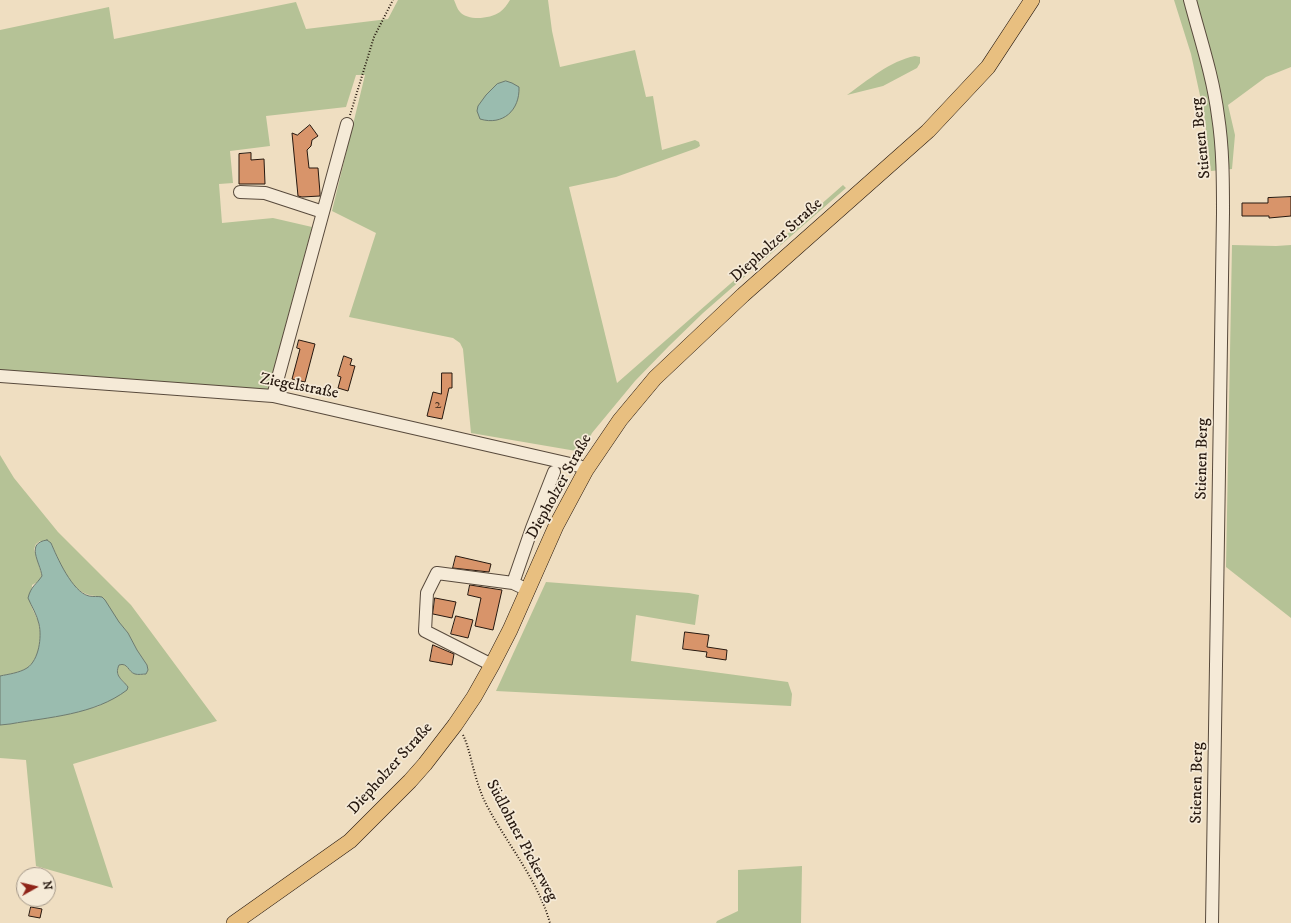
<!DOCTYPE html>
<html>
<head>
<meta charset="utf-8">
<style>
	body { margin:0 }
	#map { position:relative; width:1291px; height:923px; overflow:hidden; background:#efdec1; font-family:"IM FELL DW Pica",serif }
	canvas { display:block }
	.north { position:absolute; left:16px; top:867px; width:40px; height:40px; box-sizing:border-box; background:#f5ead7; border:1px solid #a29687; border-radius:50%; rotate:82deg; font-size:11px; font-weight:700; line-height:16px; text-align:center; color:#26180f }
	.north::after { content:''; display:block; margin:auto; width:14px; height:18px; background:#8f2418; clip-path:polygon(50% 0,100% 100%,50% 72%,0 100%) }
</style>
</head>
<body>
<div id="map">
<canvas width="1291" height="923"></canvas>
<div class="north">N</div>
</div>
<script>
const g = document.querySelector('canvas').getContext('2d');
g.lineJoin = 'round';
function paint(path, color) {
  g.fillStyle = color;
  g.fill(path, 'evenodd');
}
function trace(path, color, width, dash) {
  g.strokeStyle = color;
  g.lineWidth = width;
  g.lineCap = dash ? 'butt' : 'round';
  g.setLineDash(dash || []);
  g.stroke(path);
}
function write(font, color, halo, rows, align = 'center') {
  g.font = font + ' "IM FELL DW Pica",serif';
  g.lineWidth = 3.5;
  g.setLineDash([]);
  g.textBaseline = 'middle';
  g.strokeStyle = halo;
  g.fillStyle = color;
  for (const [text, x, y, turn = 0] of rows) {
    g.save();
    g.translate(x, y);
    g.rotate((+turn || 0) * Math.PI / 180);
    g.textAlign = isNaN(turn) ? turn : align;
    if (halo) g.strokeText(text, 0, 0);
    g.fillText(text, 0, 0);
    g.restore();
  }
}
paint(new Path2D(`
	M 398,0 L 454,0 C 456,4 457,9 460,12 C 468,21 490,19 500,12 C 504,9 507,5 510,0 L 548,0 L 552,31 L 560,67 L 635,50 L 646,97 L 653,96 L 662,150 L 695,140 L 699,142 L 700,146 L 697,148 L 616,177 L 569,187 L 617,383 L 843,185 L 846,188 L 703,313 L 669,346 L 635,381 L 592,433 L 582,452 L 471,433 L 463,349 L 460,343 L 453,338 L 349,317 L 376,233 L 332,211 L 365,75 L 356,75 L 346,107 L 266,116 L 270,146 L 230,151 L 233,183 L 219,184 L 222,223 L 273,218 L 312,227 L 268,390 L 0,370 L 0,30 L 109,7 L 114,39 L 296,2 L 306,29 L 388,19 Z
	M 1174,0 L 1291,0 L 1291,67 L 1266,77 L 1228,105 L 1235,135 L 1232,169 L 1211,171 L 1204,114 L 1191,54 Z
	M 915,56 L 920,57 L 920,63 L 917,68 L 883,86 L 847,95 C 868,80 890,61 915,56 Z
	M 1232,245 L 1276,246 L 1291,245 L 1291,618 L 1226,567 Z
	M 0,455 L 14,478 L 58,532 L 131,605 L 217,721 L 73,764 L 113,888 L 36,866 L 26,760 L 0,758 L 0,725 L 10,724 L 74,713 L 99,706 L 125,683 C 119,678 115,673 119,665 C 128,662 128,672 135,674 C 138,675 142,674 146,674 L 148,670 L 147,665 L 137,650 L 128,633 L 96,596 C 72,596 59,562 51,543 L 40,541 L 36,544 L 34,549 L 42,576 L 39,581 L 32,585 C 32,591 30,599 31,604 C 32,611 38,617 39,625 C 42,638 39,660 27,668 C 19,673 9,674 0,676 Z
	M 546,582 L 689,593 L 699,595 L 695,625 L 636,615 L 631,661 L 788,682 L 792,694 L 791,706 L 496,691 Z
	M 802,866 L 801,923 L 716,923 L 717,921 L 738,911 L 738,870 Z`), '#b5c296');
const water = new Path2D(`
	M 506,81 L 512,83 L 519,87 C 520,110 503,126 480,119 L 477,111 L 478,106 L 486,95 L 497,84 Z
	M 47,540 L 51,543 C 57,557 72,592 89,596 C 93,597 98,596 102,597 L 105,600 L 119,622 L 128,633 L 137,650 L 147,665 L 148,670 L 146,674 C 143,674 138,675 135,674 C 128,672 128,662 119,665 C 114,676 122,679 128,687 L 127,690 C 94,715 49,717 10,724 L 0,725 L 0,676 C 9,674 19,673 27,668 C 39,660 42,637 39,624 C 37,615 32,607 28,598 C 31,586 36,585 42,576 C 40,562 25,543 47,540 Z`);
paint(water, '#9abcaf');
trace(water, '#6c7a6f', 1);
const building = new Path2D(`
	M 310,125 L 318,136 L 312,140 L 311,146 L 307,150 L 309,168 L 318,168 L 320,193 L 320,196 L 302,197 L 298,196 L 292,133 L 297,135 Z
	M 251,153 L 251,160 L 264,159 L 265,184 L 239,184 L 239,154 Z
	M 1291,197 L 1291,216 L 1269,218 L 1269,216 L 1242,216 L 1242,203 L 1268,203 L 1268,198 Z
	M 299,340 L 315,344 L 305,382 L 292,379 L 300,349 L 297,348 Z
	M 344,356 L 352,359 L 350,365 L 355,366 L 348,391 L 338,388 L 341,377 L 338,376 Z
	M 442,373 L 452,373 L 452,388 L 449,388 L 442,419 L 427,416 L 433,392 L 441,394 Z
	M 456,556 L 491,564 L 489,572 L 453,568 Z
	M 470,585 L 502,590 L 493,630 L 475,626 L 481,598 L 468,595 Z
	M 435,598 L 456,602 L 452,618 L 433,614 Z
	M 456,616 L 473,620 L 468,638 L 451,634 Z
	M 685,632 L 709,635 L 707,647 L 727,650 L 726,660 L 706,657 L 707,652 L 683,649 Z
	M 433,645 L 454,654 L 452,665 L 430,661 Z
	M 31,907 L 42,909 L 40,918 L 29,916 Z`);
paint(building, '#d8946a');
trace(building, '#26180f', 1);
const minor = new Path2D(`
	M 1190,0 C 1200,38 1213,76 1218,116 C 1223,148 1223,181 1223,213 L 1212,923
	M 240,192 L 265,193 L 323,212
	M 0,376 L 273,396 L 579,466 L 586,470
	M 273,396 L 347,124
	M 513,583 L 532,528 L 554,472
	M 492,665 L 425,631 L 427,593 L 437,573 L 513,583 L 528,590`);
const major = new Path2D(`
	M 234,923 L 350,841 L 410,781 L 425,764 L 455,725 L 474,697 L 492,665 L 510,630 L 556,526 L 586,470 L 620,420 L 655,378 L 743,295 L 928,131 L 988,67 L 1032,0`);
trace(minor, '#584a3c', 14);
trace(major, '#26180f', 16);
trace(new Path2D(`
	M 350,115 L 374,37 L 393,0
	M 463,735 C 466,741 468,748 470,755 C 474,771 478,787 485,802 C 506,843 537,878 550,923`), '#26180f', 2, [1, 2]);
trace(minor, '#f5ead7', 12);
trace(major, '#e8bf80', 15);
write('14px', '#523726', null, [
	["2",438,405]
]);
write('16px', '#26180f', '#f5ead7', [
	["Stienen Berg",1202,138,-96],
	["Diepholzer Straße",777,241,-42],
	["Ziegelstraße",299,387,11],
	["Stienen Berg",1203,459,-89],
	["Diepholzer Straße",560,487,-61],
	["Diepholzer Straße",391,769,-48],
	["Stienen Berg",1198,783,-89],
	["Südlohner Pickerweg",521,841,62]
]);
</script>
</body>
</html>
